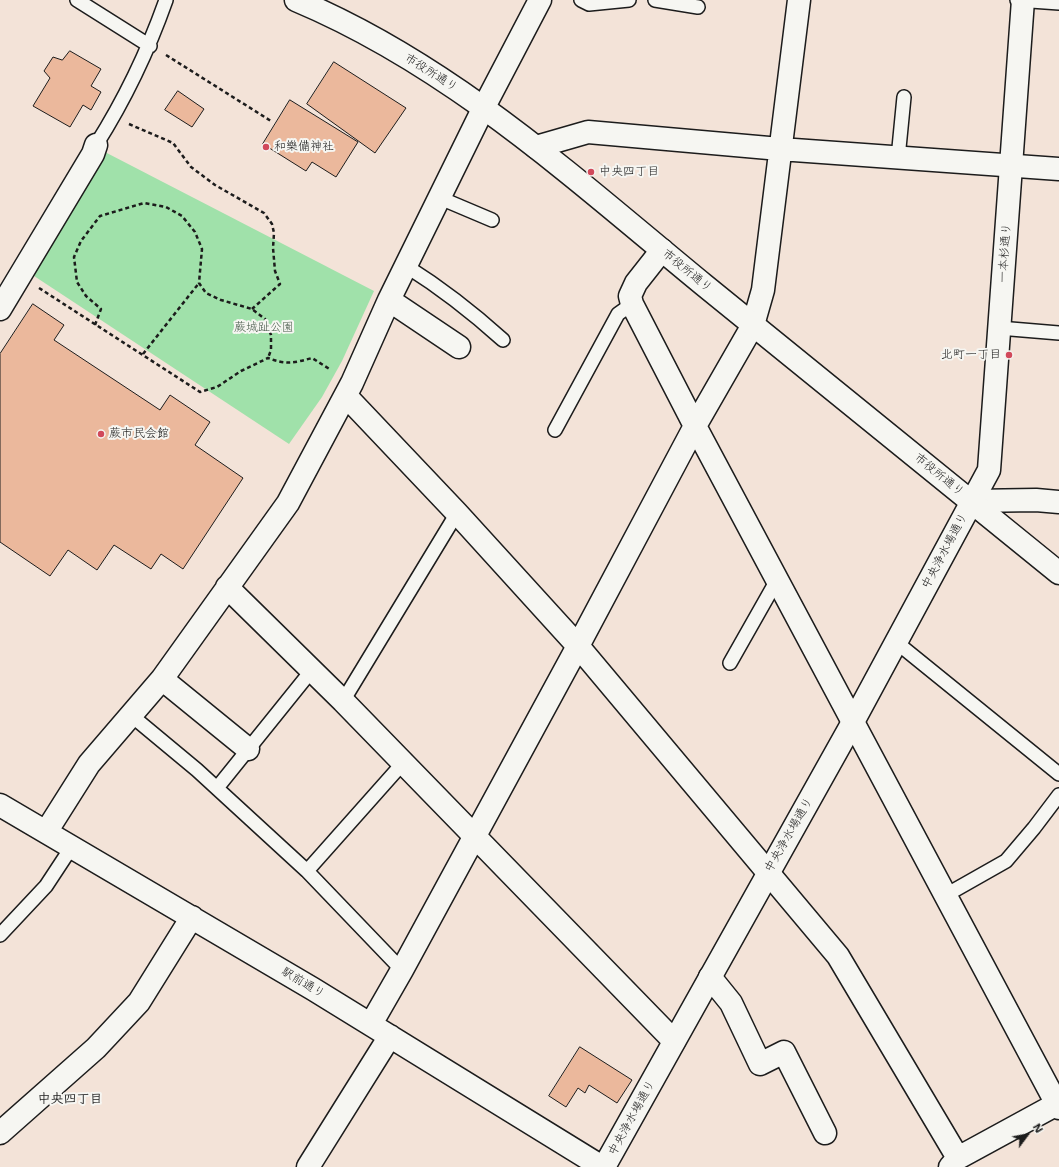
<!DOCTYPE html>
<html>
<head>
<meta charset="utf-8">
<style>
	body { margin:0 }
	#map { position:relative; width:1059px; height:1167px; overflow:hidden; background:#f3e3d8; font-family:"Shantell Sans",sans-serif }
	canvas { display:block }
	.north { position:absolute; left:1007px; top:1115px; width:40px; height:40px; -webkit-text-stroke:3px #f6f6f2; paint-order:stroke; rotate:58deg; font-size:11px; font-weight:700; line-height:16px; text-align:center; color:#1c1c1c }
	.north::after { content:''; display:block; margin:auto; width:14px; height:18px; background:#1c1c1c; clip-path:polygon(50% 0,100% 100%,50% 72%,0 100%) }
</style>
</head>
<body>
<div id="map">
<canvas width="1059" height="1167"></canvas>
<div class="north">N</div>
</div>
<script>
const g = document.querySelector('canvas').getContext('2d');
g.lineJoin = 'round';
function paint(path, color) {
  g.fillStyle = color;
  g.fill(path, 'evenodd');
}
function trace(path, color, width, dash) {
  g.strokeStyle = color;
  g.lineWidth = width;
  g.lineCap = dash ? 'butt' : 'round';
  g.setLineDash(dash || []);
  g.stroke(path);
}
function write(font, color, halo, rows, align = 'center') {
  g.font = font + ' "Shantell Sans","Klee One",sans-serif';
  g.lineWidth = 4;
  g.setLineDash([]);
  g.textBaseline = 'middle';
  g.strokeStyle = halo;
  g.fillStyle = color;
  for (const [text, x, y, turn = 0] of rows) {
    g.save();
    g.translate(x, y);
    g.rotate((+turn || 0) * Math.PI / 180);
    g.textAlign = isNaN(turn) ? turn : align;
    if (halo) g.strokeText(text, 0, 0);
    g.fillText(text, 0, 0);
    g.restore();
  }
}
paint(new Path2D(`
	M 101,150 L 374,291 L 342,361 L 322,397 L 289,444 L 28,272 Z`), '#a0e1aa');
const building = new Path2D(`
	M 70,51 L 101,69 L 91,86 L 101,92 L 91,110 L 83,105 L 70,127 L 33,106 L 50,78 L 44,71 L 53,57 L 62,60 Z
	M 334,62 L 406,108 L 375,153 L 307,104 Z
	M 178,91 L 204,109 L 192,127 L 165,110 Z
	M 290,100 L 358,142 L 336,177 L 312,162 L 306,171 L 263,144 Z
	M 33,304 L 64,325 L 54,340 L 160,410 L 170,395 L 210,422 L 195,445 L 243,478 L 183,569 L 161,554 L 151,569 L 114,545 L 97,570 L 68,550 L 50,576 L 0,542 L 0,354 Z
	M 580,1047 L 632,1080 L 617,1103 L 589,1085 L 585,1093 L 578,1088 L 566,1107 L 549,1096 Z`);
paint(building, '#ebb89c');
trace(building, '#1c1c1c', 1);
const service = new Path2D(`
	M 77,0 L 150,46
	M 581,0 L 589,4 L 629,0
	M 655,0 L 698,7
	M 1017,0 L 1059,3
	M 96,145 C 125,99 148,51 166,0
	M 898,158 L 904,97
	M 440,198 L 492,220
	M 406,266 C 441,288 472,312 503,340
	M 999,328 L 1059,333
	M 555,430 L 618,314 L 632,304
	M 896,642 L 1059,774
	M 730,663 L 777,580
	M 343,701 L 457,513
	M 132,716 L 197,770 L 307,871 L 402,970
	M 217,788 L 312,670
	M 307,871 L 403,763
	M 946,895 L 1006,861 L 1034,828 L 1059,795
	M 0,935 L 46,886 L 71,848`);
const minor = new Path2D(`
	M 536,147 L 588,132 L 780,149 L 1059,169
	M 662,250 L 636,283 L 630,296 L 632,304 L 695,426 L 1059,1108
	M 389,300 L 459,347
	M 0,309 L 93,154 L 96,145
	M 346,396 L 457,513 L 578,646 L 838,956 L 958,1158
	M 972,501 L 1036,500 L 1059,502
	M 227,587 L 343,701 L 674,1041
	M 162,679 L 248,749
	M 0,805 L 313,989 L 602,1167
	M 46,832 L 89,764 L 162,679 L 288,503 L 352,383 L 389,300 L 484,107 L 540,0
	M 710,977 L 731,1003 L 760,1064 L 784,1052 L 825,1133
	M 371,1024 L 402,970 L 578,646 L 695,426 L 753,325 L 763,290 L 799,0
	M 0,1133 L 96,1048 L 139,1002 L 192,917
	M 308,1167 L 390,1036
	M 950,1167 L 958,1158 L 1057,1104 L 1059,1102`);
const tertiary = new Path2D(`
	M 604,1167 L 853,722 L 989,470 L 1023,0`);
const secondary = new Path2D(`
	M 296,0 C 451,65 576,180 704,285 C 822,382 941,476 1059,573`);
trace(service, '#1c1c1c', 16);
trace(minor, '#1c1c1c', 25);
trace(tertiary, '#1c1c1c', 25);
trace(secondary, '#1c1c1c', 25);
trace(new Path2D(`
	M 166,55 L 271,121
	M 129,124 L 173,143 L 191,167 L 215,185 L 264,213 L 272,224 L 274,233 L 273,248 L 275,271 L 280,284 L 252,309
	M 39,288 L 200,392 L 217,387 L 241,371 L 268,358 C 286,365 294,363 312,358 L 331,370
	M 95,325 L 101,309 L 86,296 L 77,282 L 74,257 L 81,241 L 100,216 L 144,203 L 166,207 L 182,216 L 195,232 L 202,249 L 199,283 L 206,293 L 221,300 L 252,309 L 265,319 L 271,335 L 271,350 L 268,358
	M 143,354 L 199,283`), '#1c1c1c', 2.5, [4, 3]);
trace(service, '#f6f6f2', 13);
trace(minor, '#f6f6f2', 22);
trace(tertiary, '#f6f6f2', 22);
trace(secondary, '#f6f6f2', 22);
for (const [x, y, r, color] of [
	[266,147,4,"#d1495b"],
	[591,172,4,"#d1495b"],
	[1009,355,4,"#d1495b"],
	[101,434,4,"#d1495b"]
]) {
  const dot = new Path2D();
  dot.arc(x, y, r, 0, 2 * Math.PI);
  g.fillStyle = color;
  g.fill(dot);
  trace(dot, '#f6f6f2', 1.5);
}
write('12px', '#1c1c1c', '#f6f6f2', [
	["市役所通り",431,73,32],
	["一本杉通り",1005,253,-86],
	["市役所通り",687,271,39],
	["市役所通り",939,475,39],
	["中央浄水場通り",945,551,-62],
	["中央浄水場通り",789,835,-60],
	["駅前通り",303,983,31],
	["中央浄水場通り",632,1118,-61]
]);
write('12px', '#1c1c1c', '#f6f6f2', [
	["和樂備神社",274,147],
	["中央四丁目",599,172],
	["北町一丁目",1001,355,"right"],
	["蕨市民会館",109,434]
], 'left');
write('12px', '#445747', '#f6f6f2', [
	["蕨城趾公園",264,328]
]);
write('bold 13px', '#1c1c1c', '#f6f6f2', [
	["中央四丁目",70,1100]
]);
</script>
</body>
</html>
